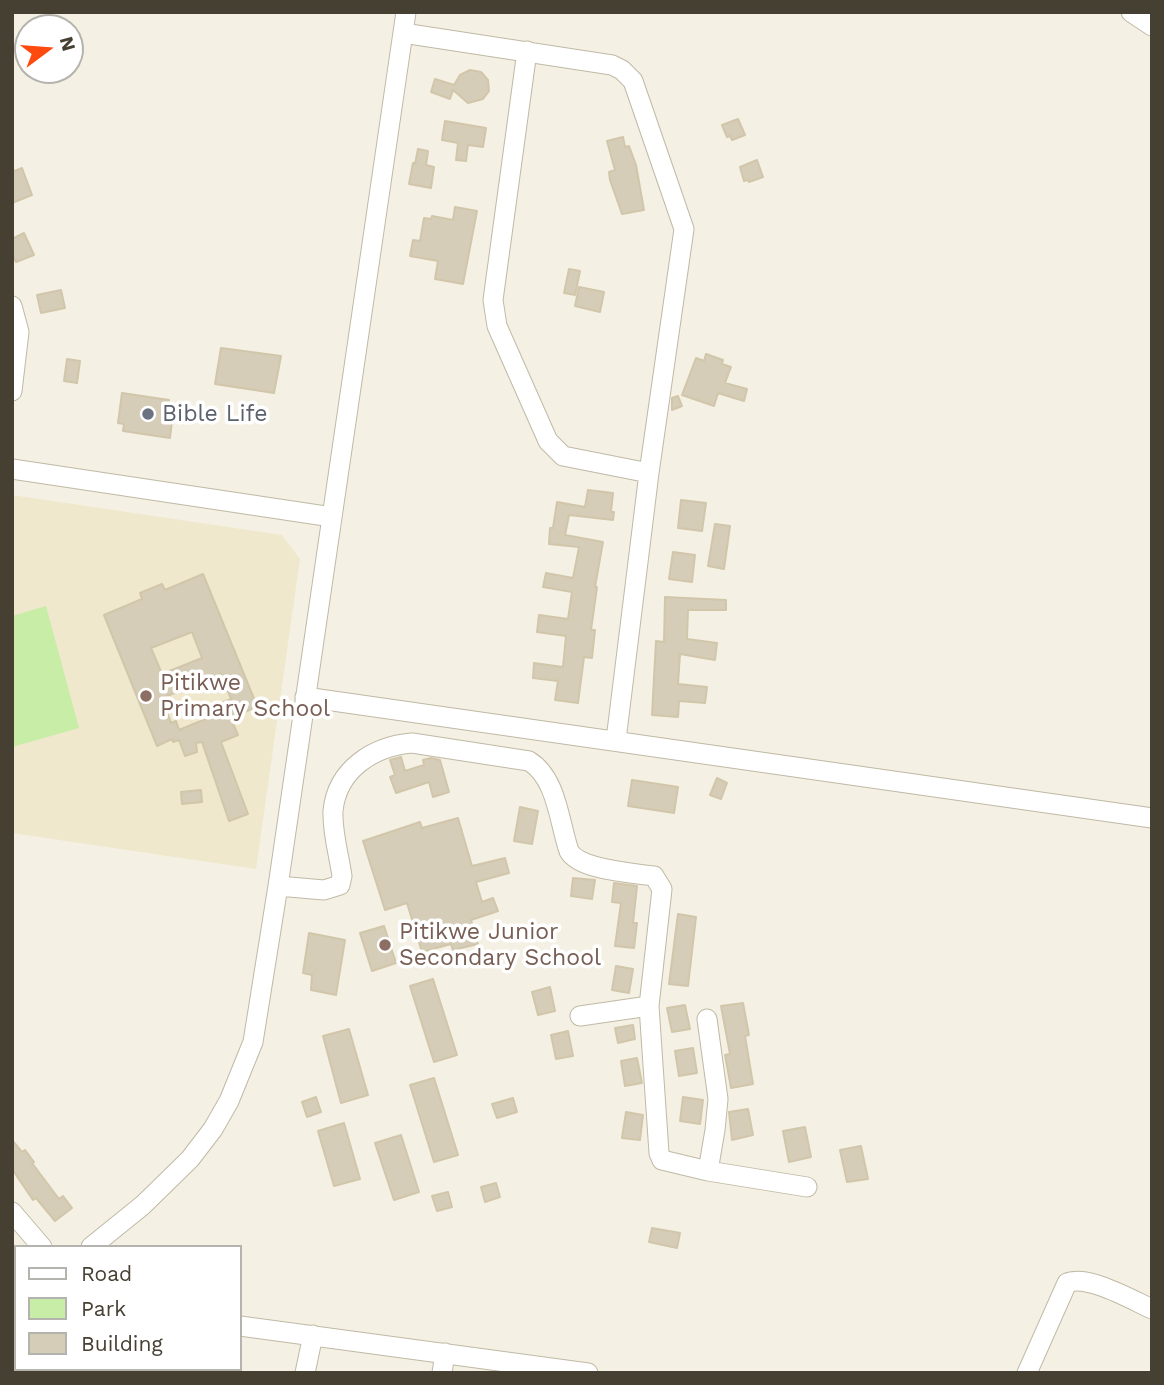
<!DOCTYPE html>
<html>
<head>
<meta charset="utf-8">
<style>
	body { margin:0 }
	#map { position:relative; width:1164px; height:1385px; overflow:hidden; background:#f4f0e3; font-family:"Work Sans",sans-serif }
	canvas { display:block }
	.frame { position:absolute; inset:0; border:14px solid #464033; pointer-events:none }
	.legend { position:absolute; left:14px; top:1245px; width:228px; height:126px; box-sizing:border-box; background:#fff; border:2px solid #b5b3ad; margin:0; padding:9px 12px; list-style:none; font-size:21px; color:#464033 }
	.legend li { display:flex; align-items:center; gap:14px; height:35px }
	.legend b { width:35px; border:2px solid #b5b3ad }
	.north { position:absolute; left:14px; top:14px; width:70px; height:70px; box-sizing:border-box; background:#fff; border:2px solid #b5b3ad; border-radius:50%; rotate:74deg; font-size:19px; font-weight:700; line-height:28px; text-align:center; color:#464033 }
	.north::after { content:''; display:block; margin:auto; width:24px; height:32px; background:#ff4a0f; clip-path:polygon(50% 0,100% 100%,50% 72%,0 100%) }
</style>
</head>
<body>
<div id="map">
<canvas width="1164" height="1385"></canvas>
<div class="frame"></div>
<ul class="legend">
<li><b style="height:9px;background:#fff"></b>Road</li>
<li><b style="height:19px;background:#c7eda7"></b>Park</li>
<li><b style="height:19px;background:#d6cdb8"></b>Building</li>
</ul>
<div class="north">N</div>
</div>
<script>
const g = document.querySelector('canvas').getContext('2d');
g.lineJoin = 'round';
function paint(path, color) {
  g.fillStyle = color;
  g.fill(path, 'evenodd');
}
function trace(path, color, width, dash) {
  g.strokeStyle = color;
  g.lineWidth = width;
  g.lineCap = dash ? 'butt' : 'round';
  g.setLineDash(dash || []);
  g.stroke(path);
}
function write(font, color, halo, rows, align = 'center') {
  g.font = font + ' "Work Sans",sans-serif';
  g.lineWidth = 7;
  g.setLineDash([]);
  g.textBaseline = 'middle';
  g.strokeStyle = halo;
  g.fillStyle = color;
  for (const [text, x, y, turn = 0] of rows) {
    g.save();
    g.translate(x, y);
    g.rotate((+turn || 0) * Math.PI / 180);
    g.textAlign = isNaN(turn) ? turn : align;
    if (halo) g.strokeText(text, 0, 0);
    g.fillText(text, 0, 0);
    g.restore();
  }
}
paint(new Path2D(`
	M 12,495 L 282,535 L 300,559 L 256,869 L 12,833 Z`), '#efe8cc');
paint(new Path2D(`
	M 46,606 L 79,728 L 12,747 L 12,616 Z`), '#c7eda7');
const building = new Path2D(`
	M 470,70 L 481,72 L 488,80 L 489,91 L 483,99 L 468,103 L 453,90 L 450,99 L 431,92 L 435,79 L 454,85 L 460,75 Z
	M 738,119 L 745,135 L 732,140 L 730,136 L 727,137 L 722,125 Z
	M 445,121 L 486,128 L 483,147 L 468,145 L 466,161 L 456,160 L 458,143 L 442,140 Z
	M 623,137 L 625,147 L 629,146 L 636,165 L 644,210 L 622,214 L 610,180 L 609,172 L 615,170 L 607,141 Z
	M 418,149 L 428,151 L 426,165 L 434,167 L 431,188 L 409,184 L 413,163 L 415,164 Z
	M 757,160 L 763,177 L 749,182 L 748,180 L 744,181 L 740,167 Z
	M 22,168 L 32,195 L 12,203 L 12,172 Z
	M 455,207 L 477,211 L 463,284 L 435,279 L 438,261 L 410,256 L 413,240 L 420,241 L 424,218 L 431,219 L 432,216 L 453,220 Z
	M 24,233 L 34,255 L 16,262 L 12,254 L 12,239 Z
	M 569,269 L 580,271 L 575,295 L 564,293 Z
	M 579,287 L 604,292 L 600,312 L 575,306 Z
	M 61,290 L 65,308 L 41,313 L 37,295 Z
	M 221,348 L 281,356 L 274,393 L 215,384 Z
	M 706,354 L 723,360 L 722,364 L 731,367 L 725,383 L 747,389 L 744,401 L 718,393 L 714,406 L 682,395 L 696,358 L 704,361 Z
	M 67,359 L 80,361 L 77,383 L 64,381 Z
	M 122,393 L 169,400 L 168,412 L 173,413 L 170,438 L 123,431 L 124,424 L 118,423 Z
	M 678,396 L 682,406 L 672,410 L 672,398 Z
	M 588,490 L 613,493 L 611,512 L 614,512 L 613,520 L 569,515 L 565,535 L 603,542 L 595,587 L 597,587 L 591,630 L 595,630 L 592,658 L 584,657 L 578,703 L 555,700 L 558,681 L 533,678 L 534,663 L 563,667 L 566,636 L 537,632 L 539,615 L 568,619 L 572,592 L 543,587 L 546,573 L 573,578 L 579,547 L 549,544 L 550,528 L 553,528 L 557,502 L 585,507 Z
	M 681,500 L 706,503 L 702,531 L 678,528 Z
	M 715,524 L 730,526 L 724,569 L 708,566 Z
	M 673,552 L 695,555 L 692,582 L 669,579 Z
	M 203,574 L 257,706 L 231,719 L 238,735 L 221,742 L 248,814 L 229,821 L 202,742 L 196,743 L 197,752 L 185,756 L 179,740 L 173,742 L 172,739 L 157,746 L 104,615 L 142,599 L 140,593 L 162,584 L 165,590 ZM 192,632 L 202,658 L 162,674 L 151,648 ZM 221,674 L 231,699 L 221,703 L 225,711 L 179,730 L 176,721 L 171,723 L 162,698 Z
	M 665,597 L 726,600 L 726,610 L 688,610 L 687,639 L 717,643 L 715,660 L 680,654 L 678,684 L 707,687 L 705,703 L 679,701 L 678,717 L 652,715 L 656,641 L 664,642 Z
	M 401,757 L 405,771 L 424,765 L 423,760 L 431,758 L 440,760 L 449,792 L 433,797 L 429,782 L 396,793 L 390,777 L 395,775 L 390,760 Z
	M 717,778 L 727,783 L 721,799 L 710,795 Z
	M 632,780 L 678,787 L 674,813 L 628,806 Z
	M 201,790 L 202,802 L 182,804 L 181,792 Z
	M 520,807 L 538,811 L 532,844 L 514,841 Z
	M 458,818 L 472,866 L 505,858 L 509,873 L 476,882 L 482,902 L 493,898 L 498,911 L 471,920 L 478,944 L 453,950 L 451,944 L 422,952 L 407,903 L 385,910 L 363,841 L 420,822 L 422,828 Z
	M 573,878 L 595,880 L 592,899 L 571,896 Z
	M 614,883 L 637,886 L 633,923 L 637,923 L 634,948 L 615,946 L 621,903 L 612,902 Z
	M 678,914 L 696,917 L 688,986 L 669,984 Z
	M 384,926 L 396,963 L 372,971 L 360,933 Z
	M 309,933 L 345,940 L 336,995 L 311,990 L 312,975 L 303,973 Z
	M 616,966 L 633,969 L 629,993 L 612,990 Z
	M 433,979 L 457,1055 L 434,1062 L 410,986 Z
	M 550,987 L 555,1011 L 538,1015 L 532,992 Z
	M 743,1003 L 749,1035 L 745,1036 L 753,1084 L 731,1088 L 725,1055 L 730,1054 L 721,1006 Z
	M 685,1005 L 690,1029 L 672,1032 L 667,1008 Z
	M 633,1025 L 635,1039 L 618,1043 L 615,1028 Z
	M 349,1029 L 368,1095 L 341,1103 L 323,1036 Z
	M 568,1031 L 573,1056 L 556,1059 L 551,1035 Z
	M 693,1048 L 697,1073 L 679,1076 L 675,1051 Z
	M 637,1058 L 642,1083 L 625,1086 L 621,1061 Z
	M 434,1078 L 458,1155 L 434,1162 L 410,1085 Z
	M 316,1097 L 321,1112 L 307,1117 L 302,1102 Z
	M 683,1097 L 703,1100 L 700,1124 L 680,1121 Z
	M 513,1098 L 517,1112 L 497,1118 L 492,1104 Z
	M 748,1109 L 753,1135 L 732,1140 L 729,1112 Z
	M 626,1112 L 643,1115 L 640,1140 L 622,1138 Z
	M 344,1123 L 360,1179 L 334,1186 L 318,1131 Z
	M 805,1127 L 811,1157 L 789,1162 L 783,1131 Z
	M 401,1135 L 419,1192 L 394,1200 L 375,1143 Z
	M 12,1140 L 22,1152 L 25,1150 L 34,1162 L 32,1163 L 59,1199 L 63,1196 L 72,1208 L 55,1221 L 36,1198 L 33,1200 L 12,1169 Z
	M 861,1146 L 868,1179 L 847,1182 L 840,1150 Z
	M 496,1183 L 500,1197 L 485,1202 L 481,1187 Z
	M 448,1192 L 452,1207 L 437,1211 L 432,1196 Z
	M 652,1228 L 680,1233 L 677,1248 L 649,1242 Z`);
paint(building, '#d6cdb8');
trace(building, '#d2c6aa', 2);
const minor = new Path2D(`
	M 1131,12 L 1152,26
	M 403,33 L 612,65 L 622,70 L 633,81 L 684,229 L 649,473 L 616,740
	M 527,51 L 493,300 L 497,326 L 548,441 L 563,456 L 649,473
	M 12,306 L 19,332 L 12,391
	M 12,469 L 332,517
	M 305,697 L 1152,818
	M 278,886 L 324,890 L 340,885 L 342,876 C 339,855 332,832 333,811 C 337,769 374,746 412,743 L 529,761 C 557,778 559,822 569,851 C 579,870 633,873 654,876 L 662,889 L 649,1006 L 659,1153 L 662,1160 L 708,1171 L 807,1187
	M 580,1016 L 649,1006
	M 707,1019 L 718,1099 L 715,1130 L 708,1171
	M 12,1212 L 42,1247
	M 91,1247 L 143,1205 L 190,1159 L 213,1129 L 229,1101 L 253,1042 L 278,886 L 406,12
	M 12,1310 L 16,1307
	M 240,1326 L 588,1373
	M 305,1373 L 313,1335
	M 442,1373 L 445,1353
	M 1027,1373 L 1067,1283 C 1087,1274 1132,1300 1152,1309`);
trace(minor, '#c0b9a5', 21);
trace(minor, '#fff', 19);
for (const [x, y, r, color] of [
	[148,414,7,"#6b7280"],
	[146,696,7,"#8d6e63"],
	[385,945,7,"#8d6e63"]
]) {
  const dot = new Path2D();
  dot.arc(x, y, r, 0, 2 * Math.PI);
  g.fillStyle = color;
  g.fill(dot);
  trace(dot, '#fff', 2.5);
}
write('23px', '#5b616d', '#fff', [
	["Bible Life",162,414]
], 'left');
write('23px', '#785e54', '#fff', [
	["Pitikwe",160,683],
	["Primary School",160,709],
	["Pitikwe Junior",399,932],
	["Secondary School",399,958]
], 'left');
</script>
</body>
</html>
